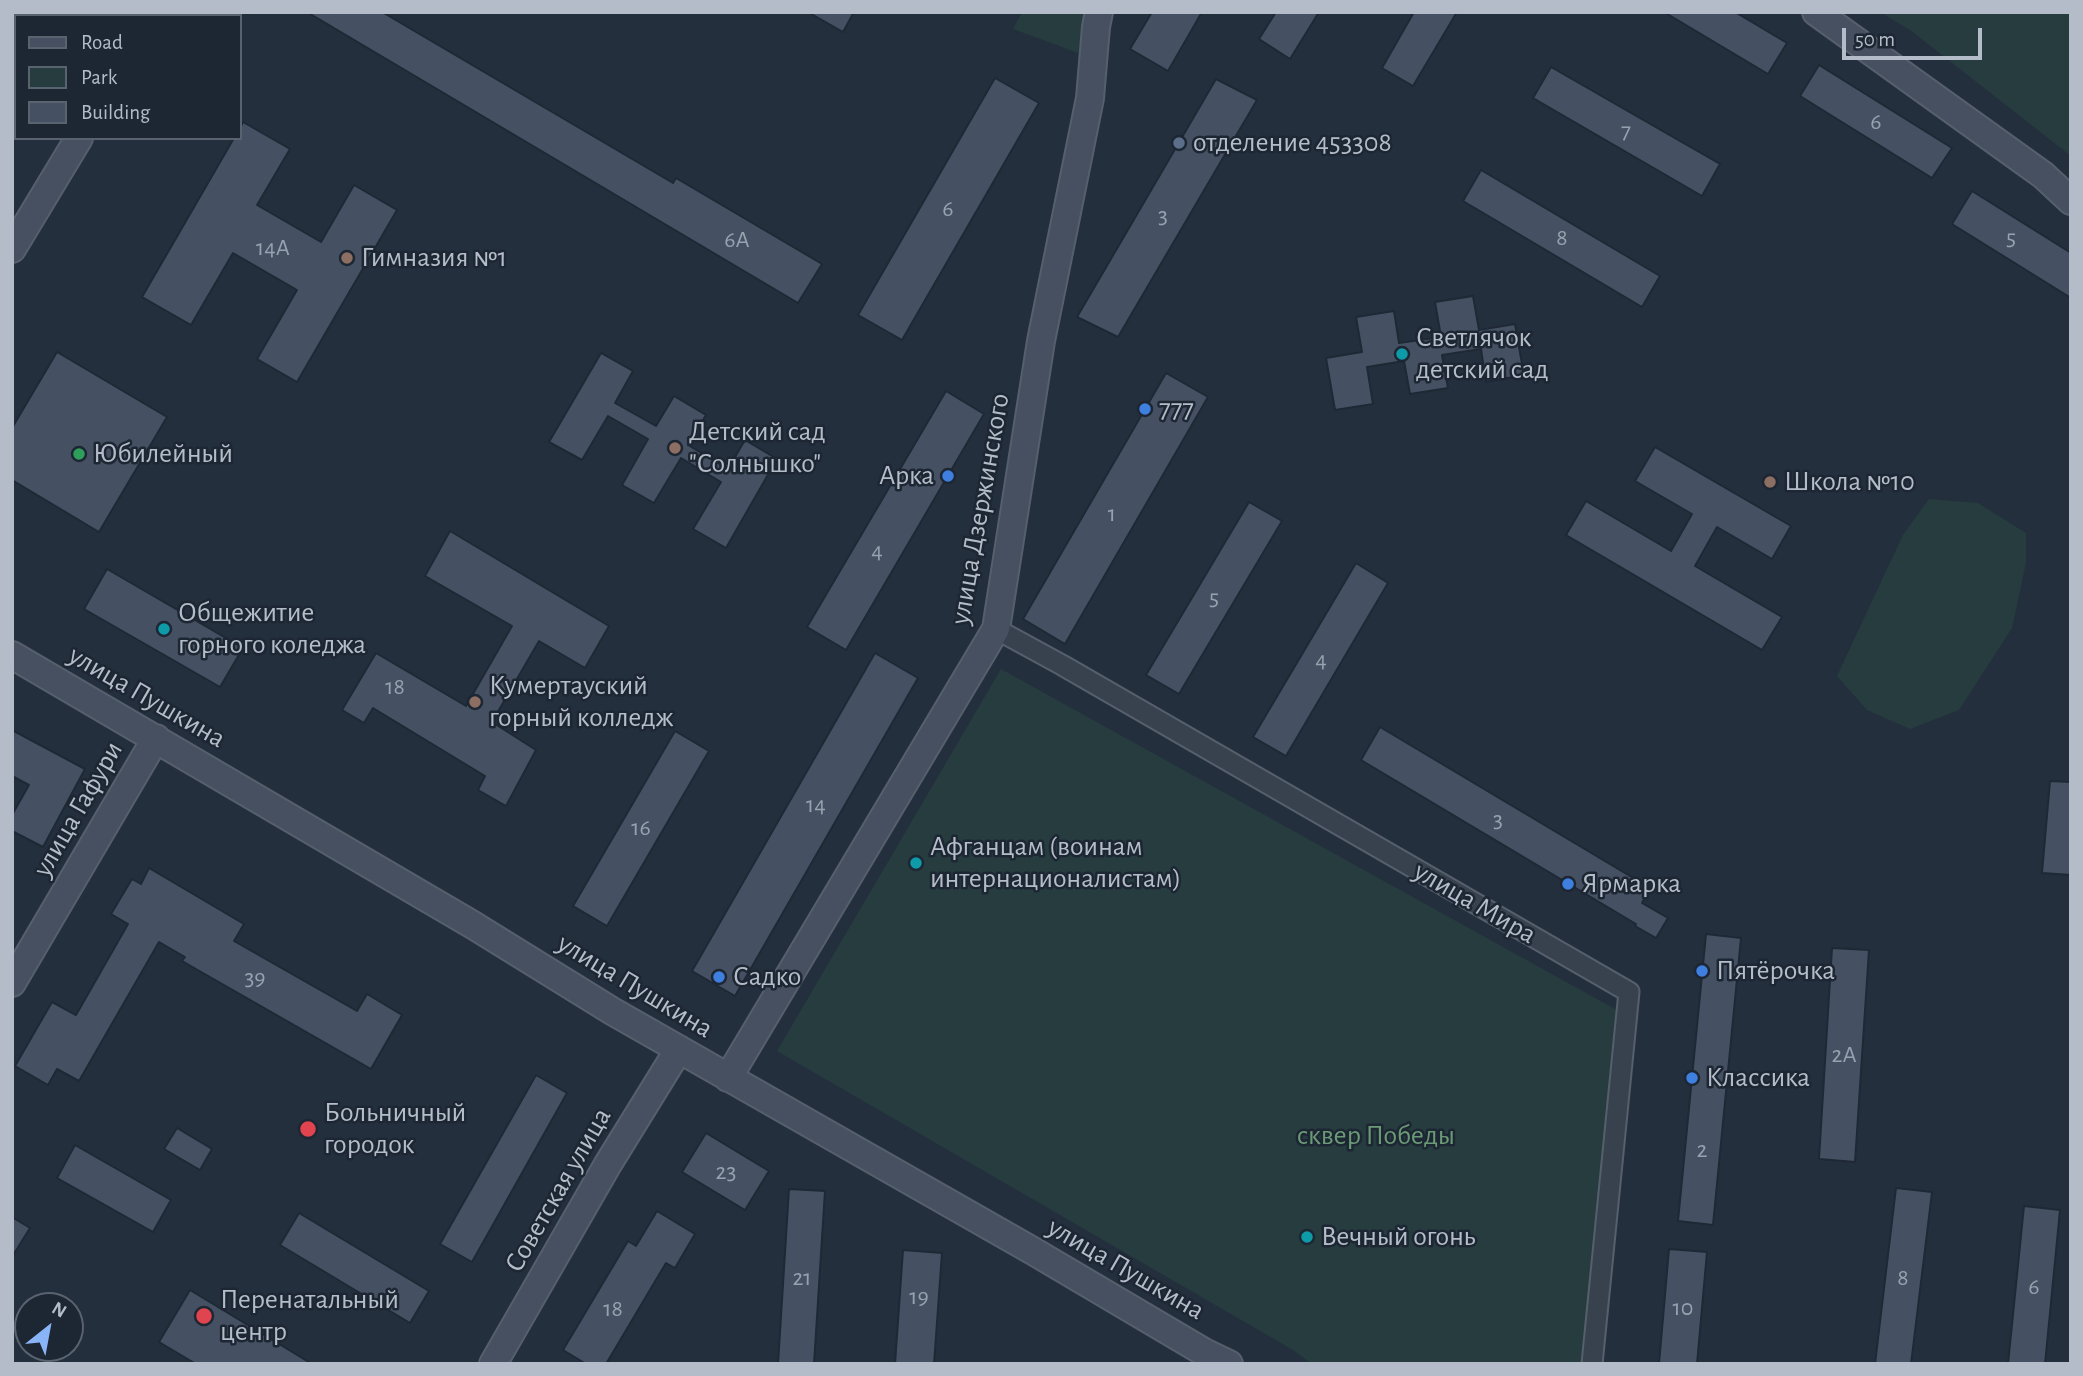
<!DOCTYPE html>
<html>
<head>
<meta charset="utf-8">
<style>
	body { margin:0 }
	#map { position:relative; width:2083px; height:1376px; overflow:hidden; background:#242f3e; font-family:"Alegreya Sans",sans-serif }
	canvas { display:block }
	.frame { position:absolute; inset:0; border:14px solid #b4bcc9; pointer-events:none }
	.legend { position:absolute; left:14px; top:14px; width:228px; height:126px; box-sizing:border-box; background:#1d2633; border:2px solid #59626f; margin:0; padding:9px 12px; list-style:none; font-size:21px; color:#b4bcc9 }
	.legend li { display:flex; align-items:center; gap:14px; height:35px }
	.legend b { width:35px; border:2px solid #59626f }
	.north { position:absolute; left:14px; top:1292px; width:70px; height:70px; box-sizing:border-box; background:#1d2633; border:2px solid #59626f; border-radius:50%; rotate:31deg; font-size:19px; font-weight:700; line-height:28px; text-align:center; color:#b4bcc9 }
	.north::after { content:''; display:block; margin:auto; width:24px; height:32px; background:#8ab4f8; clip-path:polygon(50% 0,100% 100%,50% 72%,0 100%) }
	.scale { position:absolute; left:1842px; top:28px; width:140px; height:32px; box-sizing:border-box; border:4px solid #b4bcc9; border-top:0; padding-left:9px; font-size:21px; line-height:24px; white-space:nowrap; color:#b4bcc9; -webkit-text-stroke:5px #1d2633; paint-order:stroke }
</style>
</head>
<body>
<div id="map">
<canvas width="2083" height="1376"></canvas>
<div class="frame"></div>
<ul class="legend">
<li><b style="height:9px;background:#465061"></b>Road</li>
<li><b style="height:19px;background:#263c3f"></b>Park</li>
<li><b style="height:19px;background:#455162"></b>Building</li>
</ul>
<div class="north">N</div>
<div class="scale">50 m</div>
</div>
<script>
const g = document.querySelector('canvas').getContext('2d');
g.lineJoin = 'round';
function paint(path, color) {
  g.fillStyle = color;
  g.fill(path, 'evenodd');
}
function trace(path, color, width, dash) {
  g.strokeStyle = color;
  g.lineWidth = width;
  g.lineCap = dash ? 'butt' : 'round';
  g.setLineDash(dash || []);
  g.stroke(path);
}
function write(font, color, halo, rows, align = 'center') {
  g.font = font + ' "Alegreya Sans",sans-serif';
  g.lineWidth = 5;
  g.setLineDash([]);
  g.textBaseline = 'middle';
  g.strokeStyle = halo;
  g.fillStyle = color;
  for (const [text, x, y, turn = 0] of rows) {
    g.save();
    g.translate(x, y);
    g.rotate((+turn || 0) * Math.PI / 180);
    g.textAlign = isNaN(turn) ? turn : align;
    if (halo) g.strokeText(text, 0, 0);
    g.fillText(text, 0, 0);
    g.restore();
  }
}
paint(new Path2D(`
	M 1022,12 L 1086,12 L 1078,53 L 1013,29 Z
	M 1880,12 L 2071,12 L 2071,156 L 1910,30 Z
	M 1929,499 L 1978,503 L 2026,533 L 2026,563 L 2012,628 L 1959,710 L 1910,729 L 1867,710 L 1837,676 L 1903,535 Z
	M 1001,669 L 1624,1014 L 1590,1364 L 1312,1364 L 1293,1350 L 777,1051 Z`), '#263c3f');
const building = new Path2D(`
	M 307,12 L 382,12 L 673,183 L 676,178 L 822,264 L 798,303 Z
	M 808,12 L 854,12 L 843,32 Z
	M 1152,12 L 1202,12 L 1168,71 L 1130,49 Z
	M 1276,12 L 1319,12 L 1290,59 L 1259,39 Z
	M 1414,12 L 1457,12 L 1413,86 L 1382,68 Z
	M 1664,12 L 1735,12 L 1787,43 L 1768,74 Z
	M 1819,65 L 1952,148 L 1932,178 L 1800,96 Z
	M 1551,67 L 1720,164 L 1702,196 L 1533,98 Z
	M 995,78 L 1039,103 L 902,340 L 858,315 Z
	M 1216,79 L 1257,100 L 1118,337 L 1077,317 Z
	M 243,122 L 290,149 L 257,205 L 321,242 L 354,185 L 397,210 L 297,382 L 257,359 L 297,290 L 233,253 L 191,325 L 142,297 L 234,138 L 240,138 L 240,128 Z
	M 1481,170 L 1660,276 L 1642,307 L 1463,201 Z
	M 1972,191 L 2071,253 L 2071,298 L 1952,224 Z
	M 1473,296 L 1479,330 L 1515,324 L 1524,375 L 1486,382 L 1481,349 L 1442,355 L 1448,388 L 1410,394 L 1404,361 L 1367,367 L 1373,404 L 1335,410 L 1326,358 L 1362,352 L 1356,317 L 1394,311 L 1399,343 L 1441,337 L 1435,302 Z
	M 57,352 L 167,417 L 99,532 L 12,480 L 12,428 Z
	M 601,353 L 633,371 L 615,403 L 656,426 L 674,396 L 706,415 L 688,445 L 728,469 L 745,440 L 777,459 L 726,548 L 693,529 L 721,482 L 681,458 L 654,503 L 622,485 L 648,439 L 608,416 L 582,460 L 549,442 Z
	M 1166,373 L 1208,397 L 1065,644 L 1023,619 Z
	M 946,391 L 984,414 L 846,650 L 807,627 Z
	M 1655,447 L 1791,526 L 1772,559 L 1717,527 L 1695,566 L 1782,617 L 1762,650 L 1566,535 L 1586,501 L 1671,551 L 1692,514 L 1635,481 Z
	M 1249,502 L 1282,521 L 1179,694 L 1146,675 Z
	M 450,531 L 609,626 L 585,668 L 539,641 L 492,722 L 536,750 L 506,806 L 478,790 L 485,776 L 373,708 L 364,723 L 342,710 L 376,653 L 466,706 L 512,626 L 425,576 Z
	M 1356,563 L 1388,583 L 1286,756 L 1253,737 Z
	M 107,569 L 243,648 L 220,687 L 84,609 Z
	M 875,653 L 918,678 L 735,996 L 692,971 Z
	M 1380,727 L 1650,888 L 1642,903 L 1668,918 L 1656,938 L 1635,926 L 1636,924 L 1361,760 Z
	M 12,730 L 85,769 L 43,847 L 12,831 L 12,815 L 29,785 L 12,776 Z
	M 675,731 L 709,751 L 607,926 L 573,906 Z
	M 2050,781 L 2071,782 L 2071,875 L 2042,873 Z
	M 149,868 L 244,924 L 234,941 L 357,1011 L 367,994 L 402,1015 L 371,1069 L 182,961 L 185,957 L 159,942 L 79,1081 L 57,1069 L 48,1085 L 15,1066 L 52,1002 L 76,1015 L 128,924 L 111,914 L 132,879 L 141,884 Z
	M 1706,934 L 1741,938 L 1713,1225 L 1678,1221 Z
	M 1832,948 L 1869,950 L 1855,1162 L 1819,1159 Z
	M 536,1075 L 567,1093 L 472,1262 L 440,1244 Z
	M 177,1128 L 212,1149 L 200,1170 L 164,1149 Z
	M 706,1133 L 769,1171 L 745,1210 L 682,1172 Z
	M 75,1145 L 171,1200 L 153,1232 L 57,1178 Z
	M 1896,1188 L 1932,1192 L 1911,1364 L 1875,1364 Z
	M 789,1189 L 825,1191 L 814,1364 L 778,1364 Z
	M 2024,1206 L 2060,1210 L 2045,1364 L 2008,1364 Z
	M 657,1211 L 695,1234 L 675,1268 L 666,1263 L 606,1364 L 586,1364 L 563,1350 L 628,1241 L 636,1246 Z
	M 299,1213 L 429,1291 L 410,1323 L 280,1245 Z
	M 12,1217 L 30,1228 L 12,1257 Z
	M 1669,1249 L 1707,1252 L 1697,1364 L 1659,1364 Z
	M 903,1250 L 942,1253 L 934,1364 L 895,1364 Z
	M 190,1290 L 312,1364 L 196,1364 L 159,1342 Z`);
paint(building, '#455162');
trace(building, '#1f2835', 2);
const street = new Path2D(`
	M 996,629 L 1062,665 L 1629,992 L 1592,1364`);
const secondary = new Path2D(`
	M 1816,12 L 2043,175 L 2071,201
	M 153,16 L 155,12
	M 12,249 L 79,138
	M 12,655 L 473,925 L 612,1011 L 1033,1251 L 1204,1352 L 1229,1364
	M 12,983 L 156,738
	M 728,1078 L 996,629 L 1041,341 L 1090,98 L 1096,27 L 1099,12
	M 493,1364 L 608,1164 L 679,1049`);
trace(street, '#565f6c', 23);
trace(secondary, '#565f6c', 30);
trace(street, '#38414e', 19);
trace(secondary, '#465061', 26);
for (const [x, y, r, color] of [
	[1179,143,7,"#5c6f8a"],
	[347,258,7,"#8d6e63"],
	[1402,354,7,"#0f9aa8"],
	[1145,409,7,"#3f7fe0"],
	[675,448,7,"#8d6e63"],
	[79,454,7,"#2e9e5b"],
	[948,476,7,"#3f7fe0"],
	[1770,482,7,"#8d6e63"],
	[164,629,7,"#0f9aa8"],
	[475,702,7,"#8d6e63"],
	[916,863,7,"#0f9aa8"],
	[1568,884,7,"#3f7fe0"],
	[1702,971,7,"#3f7fe0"],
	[719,977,7,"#3f7fe0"],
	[1692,1078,7,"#3f7fe0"],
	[308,1129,9,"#e0444e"],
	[1307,1237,7,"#0f9aa8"],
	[204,1316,9,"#e0444e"]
]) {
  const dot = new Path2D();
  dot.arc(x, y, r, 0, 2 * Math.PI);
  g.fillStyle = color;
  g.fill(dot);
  trace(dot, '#1d2633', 2.5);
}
write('24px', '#98a1af', null, [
	["6",1876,122],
	["7",1626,131],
	["6",948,209],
	["3",1163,216],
	["8",1562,238],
	["5",2011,238],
	["6А",737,240],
	["14А",273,248],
	["1",1112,514],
	["4",877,551],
	["5",1214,598],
	["4",1321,660],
	["18",395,687],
	["14",816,805],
	["3",1498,820],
	["16",641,828],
	["39",255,978],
	["2А",1844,1055],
	["2",1702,1150],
	["23",726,1172],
	["21",802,1278],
	["8",1903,1278],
	["6",2034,1287],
	["19",919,1297],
	["10",1683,1308],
	["18",613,1309]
]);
write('28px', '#b4bcc9', '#1d2633', [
	["отделение 453308",1193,143],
	["Гимназия №1",361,258],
	["Светлячок",1416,338],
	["детский сад",1416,370],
	["777",1159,409],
	["Детский сад",689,432],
	["\"Солнышко\"",689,464],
	["Юбилейный",93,454],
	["Арка",934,476,"right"],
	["Школа №10",1784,482],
	["Общежитие",178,613],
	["горного коледжа",178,645],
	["Кумертауский",489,686],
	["горный колледж",489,718],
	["Афганцам (воинам",930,847],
	["интернационалистам)",930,879],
	["Ярмарка",1582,884],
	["Пятёрочка",1716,971],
	["Садко",733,977],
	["Классика",1706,1078],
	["Больничный",324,1113],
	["городок",324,1145],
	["Вечный огонь",1321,1237],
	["Перенатальный",220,1300],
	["центр",220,1332]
], 'left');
write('28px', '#b4bcc9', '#1d2633', [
	["улица Дзержинского",980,509,-80],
	["улица Пушкина",147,697,30],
	["улица Гафури",78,809,-60],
	["улица Мира",1475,903,30],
	["улица Пушкина",635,986,31],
	["Советская улица",558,1190,-60],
	["улица Пушкина",1126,1269,30]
]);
write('28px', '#6b9a76', '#1d2633', [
	["сквер Победы",1376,1136]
]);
</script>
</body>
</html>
